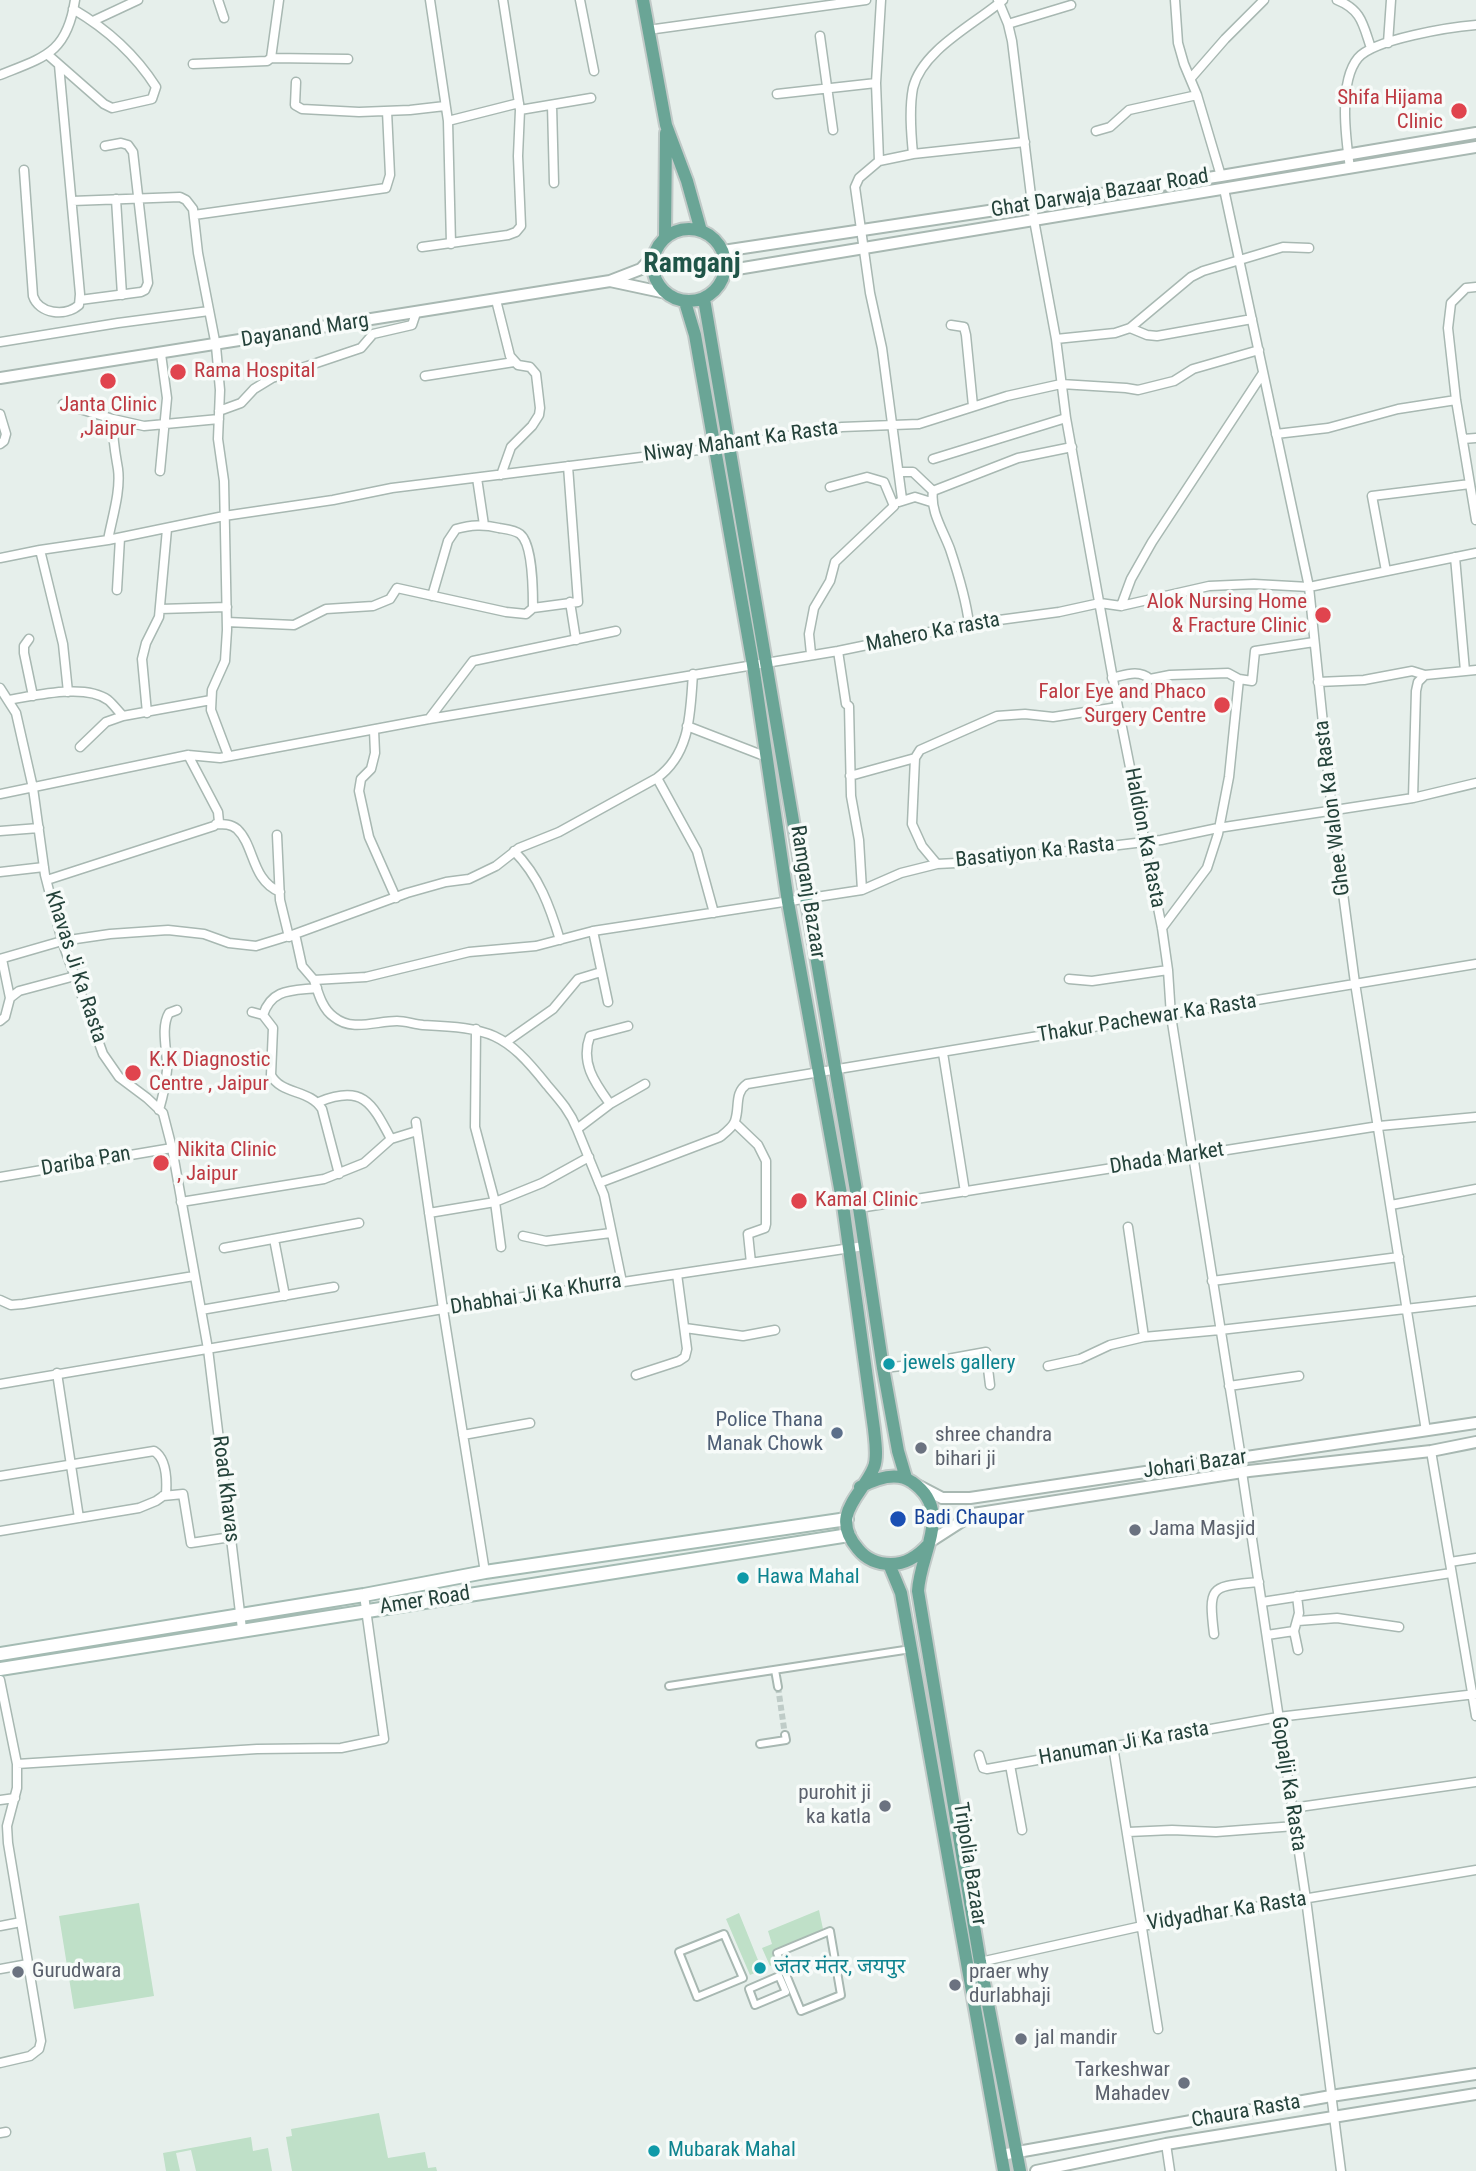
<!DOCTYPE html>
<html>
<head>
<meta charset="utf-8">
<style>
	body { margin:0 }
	canvas { display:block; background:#e6efeb }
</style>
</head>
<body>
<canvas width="1476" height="2171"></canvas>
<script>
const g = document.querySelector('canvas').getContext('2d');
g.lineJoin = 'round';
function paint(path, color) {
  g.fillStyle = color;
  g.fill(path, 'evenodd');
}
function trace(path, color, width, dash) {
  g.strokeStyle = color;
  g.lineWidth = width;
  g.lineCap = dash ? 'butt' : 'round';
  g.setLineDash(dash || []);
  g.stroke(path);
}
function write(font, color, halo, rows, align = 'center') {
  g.font = font + ' "Roboto Condensed","Noto Sans Devanagari",sans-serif';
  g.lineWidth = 7;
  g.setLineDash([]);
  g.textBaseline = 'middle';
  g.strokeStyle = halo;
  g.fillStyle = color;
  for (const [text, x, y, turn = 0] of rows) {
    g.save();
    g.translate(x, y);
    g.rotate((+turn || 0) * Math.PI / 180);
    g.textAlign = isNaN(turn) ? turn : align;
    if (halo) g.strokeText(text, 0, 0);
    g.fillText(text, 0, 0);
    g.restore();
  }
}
paint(new Path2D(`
	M 139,1903 L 154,1996 L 74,2009 L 59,1916 Z
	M 819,1910 L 823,1929 L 778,1949 L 783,1961 L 770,1966 L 762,1948 L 772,1944 L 768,1931 Z
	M 739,1913 L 762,1970 L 750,1975 L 726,1919 Z
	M 379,2113 L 388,2158 L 425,2152 L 428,2168 L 436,2167 L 437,2171 L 292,2171 L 286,2137 L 292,2136 L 291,2129 Z
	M 251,2137 L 253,2151 L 268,2148 L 272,2171 L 196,2171 L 191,2150 L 176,2153 L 180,2171 L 166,2171 L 163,2153 Z`), '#bfe0c8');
trace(new Path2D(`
	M 778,1687 L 785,1735`), '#bfccc8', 6, [6, 3]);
const pedestrian = new Path2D(`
	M 775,1670 L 778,1687
	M 669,1686 L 911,1649
	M 760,1744 L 786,1740 L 785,1735
	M 830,1931 L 841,1995 L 801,2011 L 777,1953 Z
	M 724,1934 L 743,1978 L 697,1997 L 679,1952 Z
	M 779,1976 L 786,1992 L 755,2005 L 749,1989 Z`);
const minor = new Path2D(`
	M 218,0 L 224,18
	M 430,0 L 448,121 L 451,244
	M 580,0 L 594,71
	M 881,0 L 876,83 L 879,161 L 913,154 L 1025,142
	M 998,0 L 1008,24 L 1012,41 L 1034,220 L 1056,339 L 1066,418 L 1118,707 L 1162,928 L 1168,970 L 1171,1016 L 1241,1458
	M 1175,0 L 1178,43 L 1184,64 L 1197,95 L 1221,176
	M 1337,0 C 1362,10 1363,25 1371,48
	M 93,21 L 138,0
	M 1008,24 L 1071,5
	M 648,30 L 866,0
	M 820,36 L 833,130
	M 1388,43 L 1391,0
	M 47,54 L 104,104 L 112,108 L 152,99 L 156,87 C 135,54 107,29 73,9
	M 271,58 L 348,59
	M 193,64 L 267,61 L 271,58 L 279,0
	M 0,75 C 45,57 67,53 75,0
	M 1191,78 L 1225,39 L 1264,0
	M 296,82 L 295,105 L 302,109 L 359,112 L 410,110 L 445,106
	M 777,94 L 876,83
	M 552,105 L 554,183
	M 520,110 L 591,98
	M 448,121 L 519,103
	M 1096,131 L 1110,127 L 1129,110 L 1197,95
	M 913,154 C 911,133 909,109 913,88 C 922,50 975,24 1003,0
	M 879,161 L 859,178 L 855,187 L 870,293 L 882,348 L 902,499
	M 1350,168 C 1346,140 1338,82 1358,58 C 1374,39 1451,27 1476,25
	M 24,170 L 33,296 C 39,314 65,317 79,305 L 80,294 L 59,65
	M 1224,189 L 1309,587 L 1332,811 L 1355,983 L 1426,1431
	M 116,199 L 122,295
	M 72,201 L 180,197 L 186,200 L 193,209 L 198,253 L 216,346 L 220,390 L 218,439 L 224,481 L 227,630 L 225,661 L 212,690 L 211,710 L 228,755
	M 194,215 L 386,188 L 390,175 L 387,111
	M 422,247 L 508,235 L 516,232 L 521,226 L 518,156 L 520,110 L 503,0
	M 1476,287 L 1466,288 L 1451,303 L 1448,328 L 1456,400 L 1476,520
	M 80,300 L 141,292 L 145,290 L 148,283 L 133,152 L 128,145 L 121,143 L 105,146
	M 496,300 L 510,356 L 518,365 L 530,367 L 536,374 L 540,408 L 539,415 L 532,426 L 511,447 L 501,475
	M 951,325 L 964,327 L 966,335 L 973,406
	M 1130,328 L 1147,335 L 1157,336 L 1252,319
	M 1056,339 L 1115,333 L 1130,328 L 1191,277 L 1203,271 L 1283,247 L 1309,248
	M 0,342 L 118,323 L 209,311
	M 425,376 L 514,362
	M 63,404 L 113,419 L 144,426 L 219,419
	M 219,411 L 241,403 L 254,389 L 272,378 L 361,348 L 373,334 L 412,325 L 416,313
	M 0,414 L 6,434 L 4,441 L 0,444
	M 1276,434 L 1328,428 L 1398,409 L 1456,400
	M 1463,439 L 1476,438
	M 933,459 L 1066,418
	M 160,471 L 167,398 L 161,354
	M 899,472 L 913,472 L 933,491
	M 477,478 L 484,525
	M 899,502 L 915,497 L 931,502
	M 108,540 C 112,518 121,491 118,469 C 115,451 112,437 113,419
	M 40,550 L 63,644 L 68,692
	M 1455,557 L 1465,671
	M 0,558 L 40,550 L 108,540 L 224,516 L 333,500 L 392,488 L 715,448 L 842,427 L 919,424 L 1007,396 L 1061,384 L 1126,388 L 1138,390 L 1174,381 L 1193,369 L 1259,350
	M 1386,571 L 1372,496 L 1470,484
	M 117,590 L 120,538
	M 432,596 L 448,541 L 456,529 C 471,525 483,524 499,528 C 505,529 515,530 520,534 C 533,544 533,592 533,608
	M 570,602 L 576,640
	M 1121,606 L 1131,579 L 1152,542 L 1263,373
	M 160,609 L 227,607
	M 227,622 L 294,625 L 326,609 L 373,606 L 390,599 L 397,588 L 506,612 L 526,614 L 533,608 L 578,602 L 568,466
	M 969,624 C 966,598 958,573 950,549 C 943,530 930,511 933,491 L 1018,458 L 1072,447
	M 29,639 L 24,646 L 24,653 L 33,696
	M 838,651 L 846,704 L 849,706 L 851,796 L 859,840 L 862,890
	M 811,654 L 809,634 L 814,608 L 830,581 L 835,562 L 894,506 L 884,482 L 867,477 L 830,487
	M 1112,678 C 1125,675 1139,669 1150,679 L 1170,675 L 1228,673 L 1239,679 L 1229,777 L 1218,834 L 1207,868 L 1162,928
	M 1239,679 L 1252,681 L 1255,651 L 1314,642
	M 1318,682 L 1364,680 L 1412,671 L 1425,675
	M 0,688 L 16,713 L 33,788 L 45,875 L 62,941 L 103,1054 L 119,1077 L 147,1098 L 163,1113 L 172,1148 L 208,1349 L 242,1629
	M 8,700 C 34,696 85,683 108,700 C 113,704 118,711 123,716
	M 147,713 L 142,659 L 146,643 L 159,617 L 167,529
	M 429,719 L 473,661 L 616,631
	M 687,726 L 767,757
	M 374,730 L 375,753 L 371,769 L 361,779 L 359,791 L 369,837 L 396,898
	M 80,747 L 106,722 L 123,716 L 211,700
	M 850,776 L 915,758
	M 657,778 L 697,851 L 714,913
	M 0,794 L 188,755 L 220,758 L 429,719 L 838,651 L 969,624 L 1059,612 L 1100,603 L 1121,606 L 1209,586 L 1254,584 L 1309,587 L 1476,553
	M 1413,798 L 1416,691 L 1418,682 L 1425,675 L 1476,670
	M 216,824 C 224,824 231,824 237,829 C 255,846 251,880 280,892
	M 0,831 L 39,828
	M 277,835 L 280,900 L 289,937
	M 514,851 C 539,876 550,907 560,940
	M 937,864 L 922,846 L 912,824 L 915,758 L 920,750 L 997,716 L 1025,714 L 1053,717 L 1118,707
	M 0,872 L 44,867
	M 47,880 L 214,826 L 219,822 L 218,812 L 188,755
	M 593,931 L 608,1002
	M 295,934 L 302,966 L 314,980 L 366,977 L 469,952 L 536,946 L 593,931 L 862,890 L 901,873 L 937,864 L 976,862 L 1161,840 L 1218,828 L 1413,798 L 1476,783
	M 0,959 L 62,941 L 110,934 L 168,930 L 204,934 L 229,943 L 256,946 L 295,934 L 407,893 L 446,882 L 469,879 L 496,866 L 519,848 L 559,832 L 657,778 C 691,753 690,713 693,674
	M 2,959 L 10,998
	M 1069,979 L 1092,981 L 1168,970
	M 314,980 C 318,992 322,1009 334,1017 C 352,1032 376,1021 397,1021 C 405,1021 414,1024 423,1025 C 490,1028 505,1032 547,1085 C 559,1099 570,1111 577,1129 L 610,1104 L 645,1084
	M 252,1012 L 263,1015 L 273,1028 L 271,1075 C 281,1095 310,1089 322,1109 L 339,1174
	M 263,1015 C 272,988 292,991 317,988
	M 0,1021 L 5,1017 L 10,998 L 19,991 L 75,976
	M 476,1029 L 475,1127 L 495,1202 L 501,1247
	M 506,1042 L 553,1009 L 578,979 L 601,972
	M 943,1053 L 965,1192
	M 319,1102 C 363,1084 372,1103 391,1139
	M 610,1104 C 595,1083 580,1063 590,1036 L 628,1026
	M 159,1110 C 163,1096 166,1084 167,1070 C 168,1053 160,1028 169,1013 L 177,1010
	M 416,1122 L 443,1309 L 485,1572
	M 735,1123 L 758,1145 L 766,1161 L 766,1224 L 765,1228 L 748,1234 L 751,1263
	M 577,1129 L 604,1195 L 622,1282
	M 0,1177 L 172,1148
	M 599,1183 L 720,1137 C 725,1133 733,1127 735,1121 C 740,1107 734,1093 747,1084 L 1476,964
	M 181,1202 L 324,1179 L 364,1163 L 391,1139 L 417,1131
	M 1391,1205 L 1476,1189
	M 859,1208 L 1379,1126 L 1476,1117
	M 429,1213 L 495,1202 L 542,1183 L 589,1157
	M 1128,1227 L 1144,1337
	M 523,1236 L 546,1241 L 611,1233
	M 274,1239 L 285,1296
	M 224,1248 L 359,1223
	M 1212,1281 L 1399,1257
	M 0,1300 L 11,1305 L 23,1304 L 194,1276
	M 201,1310 L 334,1287
	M 685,1328 L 743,1336 L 775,1330
	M 1048,1366 L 1080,1359 L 1110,1345 L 1144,1337 L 1220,1330 L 1476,1301
	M 883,1368 L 920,1364 L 986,1352 L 990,1385
	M 57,1373 L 79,1518
	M 636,1375 L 679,1361 L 685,1357 L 687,1349 L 677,1274
	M 0,1384 L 443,1309 L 864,1246
	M 1229,1386 L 1299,1376
	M 463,1435 L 530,1423
	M 1431,1451 L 1476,1716
	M 1242,1472 L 1306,1899 L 1341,2171
	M 0,1476 L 154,1451 C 167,1459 167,1480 166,1494 L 156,1501 L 139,1508 L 0,1531
	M 163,1496 L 183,1494 L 191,1543 L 231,1537
	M 1450,1562 L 1476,1558
	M 1297,1596 L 1299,1613 L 1294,1631 L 1298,1650
	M 1262,1602 L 1451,1573
	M 1298,1621 L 1337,1618 L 1399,1627
	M 1214,1634 C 1208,1584 1211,1587 1259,1582
	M 1267,1635 L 1294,1631
	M 0,1680 L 17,1764 L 17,1788 L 7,1826 L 8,1843 L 41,2041 L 39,2049 L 30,2056 L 0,2063
	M 1113,1746 L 1158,2029
	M 979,1755 L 983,1768 L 987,1769 L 1278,1717 L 1476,1694
	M 17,1764 L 257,1749 L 341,1748 L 384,1739 L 364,1595
	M 1010,1765 L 1022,1830
	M 0,1800 L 15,1798
	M 1292,1808 L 1476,1782
	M 1128,1832 L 1172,1830 L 1216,1832 L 1295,1826
	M 0,1926 L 21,1922
	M 980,1962 L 1142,1926 L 1476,1870
	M 0,1969 L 28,1964
	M 0,2133 L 6,2132
	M 1166,2144 L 1170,2171`);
const tertiary = new Path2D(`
	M 723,251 L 1221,176 L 1476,133
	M 725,271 L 1476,147
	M 610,281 L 666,293
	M 0,378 L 610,281 L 641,269 L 654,255
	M 919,1486 L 942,1498 L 970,1498 L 1476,1423
	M 928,1543 L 973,1514 L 1249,1471 L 1431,1451 L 1476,1442
	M 1001,2155 L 1331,2096 L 1476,2074
	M 1036,2171 L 1166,2144 L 1476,2094`);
const secondary = new Path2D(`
	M 0,1654 L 364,1595 L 485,1572 L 847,1519
	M 0,1669 L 849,1535`);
const primary = new Path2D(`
	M 643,0 L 666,125 L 687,181 L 701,231
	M653 265a36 36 0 1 1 72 0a36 36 0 1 1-72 0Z
	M 665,238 L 666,133
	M 704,299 L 859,1208 L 883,1368 L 898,1451 L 906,1478
	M 685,302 L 695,335 L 753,665 L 788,902 L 843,1205 L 874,1429 C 875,1440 878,1456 874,1467 C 863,1495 828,1514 858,1549 C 866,1559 878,1564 891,1564 C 907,1564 918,1556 928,1545
	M 860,1487 C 875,1479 897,1471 912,1482 C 954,1511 920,1552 918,1591 L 980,1962 L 1020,2171
	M 889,1564 L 901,1593 L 1004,2171`);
trace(pedestrian, '#a8b8b2', 10);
trace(minor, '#a8b8b2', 11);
trace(tertiary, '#a8b8b2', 14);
trace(secondary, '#a4bbb3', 16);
trace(primary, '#c2cac8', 16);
trace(pedestrian, '#fff', 6);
trace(minor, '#fff', 8);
trace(tertiary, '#fff', 10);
trace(secondary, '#fff', 12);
trace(primary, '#6aa596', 12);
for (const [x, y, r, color] of [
	[1459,111,9,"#e0444e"],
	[178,372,9,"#e0444e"],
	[108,381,9,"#e0444e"],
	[1323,615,9,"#e0444e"],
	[1222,705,9,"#e0444e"],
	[133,1073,9,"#e0444e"],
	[161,1163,9,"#e0444e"],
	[799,1201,9,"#e0444e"],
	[889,1364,7,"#0f9aa8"],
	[837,1433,7,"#5c6f8a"],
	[921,1448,7,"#6b7280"],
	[898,1519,9,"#1a4fb4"],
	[1135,1530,7,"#6b7280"],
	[743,1578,7,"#0f9aa8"],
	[885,1806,7,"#6b7280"],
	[760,1968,7,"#0f9aa8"],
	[18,1972,7,"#6b7280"],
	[955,1985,7,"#6b7280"],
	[1021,2039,7,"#6b7280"],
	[1184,2083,7,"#6b7280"],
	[654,2151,7,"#0f9aa8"]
]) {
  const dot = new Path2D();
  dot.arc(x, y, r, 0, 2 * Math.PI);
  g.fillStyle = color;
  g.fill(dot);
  trace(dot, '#f7fbf9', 2.5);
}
write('21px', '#be3a42', '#f7fbf9', [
	["Shifa Hijama",1443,99,"right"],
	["Clinic",1443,123,"right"],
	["Rama Hospital",194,372],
	["Janta Clinic",108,406,"center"],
	[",Jaipur",108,430,"center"],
	["Alok Nursing Home",1307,603,"right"],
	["& Fracture Clinic",1307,627,"right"],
	["Falor Eye and Phaco",1206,693,"right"],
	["Surgery Centre",1206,717,"right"],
	["K.K Diagnostic",149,1061],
	["Centre , Jaipur",149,1085],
	["Nikita Clinic",177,1151],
	[", Jaipur",177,1175],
	["Kamal Clinic",815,1201]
], 'left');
write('21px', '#24423a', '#f7fbf9', [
	["Ghat Darwaja Bazaar Road",1100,194,-9],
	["Dayanand Marg",305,331,-9],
	["Niway Mahant Ka Rasta",741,442,-8],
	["Mahero Ka rasta",933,633,-11],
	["Ghee Walon Ka Rasta",1333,808,-97],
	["Haldion Ka Rasta",1144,838,79],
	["Basatiyon Ka Rasta",1035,853,-6],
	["Ramganj Bazaar",807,892,81],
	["Khavas Ji Ka Rasta",75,967,72],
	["Thakur Pachewar Ka Rasta",1147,1019,-9],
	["Dhada Market",1167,1159,-9],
	["Dariba Pan",86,1162,-10],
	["Dhabhai Ji Ka Khurra",536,1295,-9],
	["Johari Bazar",1195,1465,-8],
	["Road Khavas",225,1489,83],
	["Amer Road",425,1601,-9],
	["Hanuman Ji Ka rasta",1124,1744,-10],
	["Gopalji Ka Rasta",1288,1784,81],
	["Tripolia Bazaar",969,1864,81],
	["Vidyadhar Ka Rasta",1227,1912,-9],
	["Chaura Rasta",1246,2112,-10]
]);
write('21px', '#0d838f', '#f7fbf9', [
	["jewels gallery",903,1364],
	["Hawa Mahal",757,1578],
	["जंतर मंतर, जयपुर",774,1968],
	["Mubarak Mahal",668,2151]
], 'left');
write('21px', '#4e5e75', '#f7fbf9', [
	["Police Thana",823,1421],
	["Manak Chowk",823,1445]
], 'right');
write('21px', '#5b616d', '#f7fbf9', [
	["shree chandra",935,1436],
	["bihari ji",935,1460],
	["Jama Masjid",1149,1530],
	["purohit ji",871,1794,"right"],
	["ka katla",871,1818,"right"],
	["Gurudwara",32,1972],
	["praer why",969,1973],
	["durlabhaji",969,1997],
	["jal mandir",1035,2039],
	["Tarkeshwar",1170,2071,"right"],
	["Mahadev",1170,2095,"right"]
], 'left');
write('21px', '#164399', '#f7fbf9', [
	["Badi Chaupar",914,1519]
], 'left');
write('bold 28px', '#1f5548', '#f7fbf9', [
	["Ramganj",692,265]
]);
</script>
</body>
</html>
